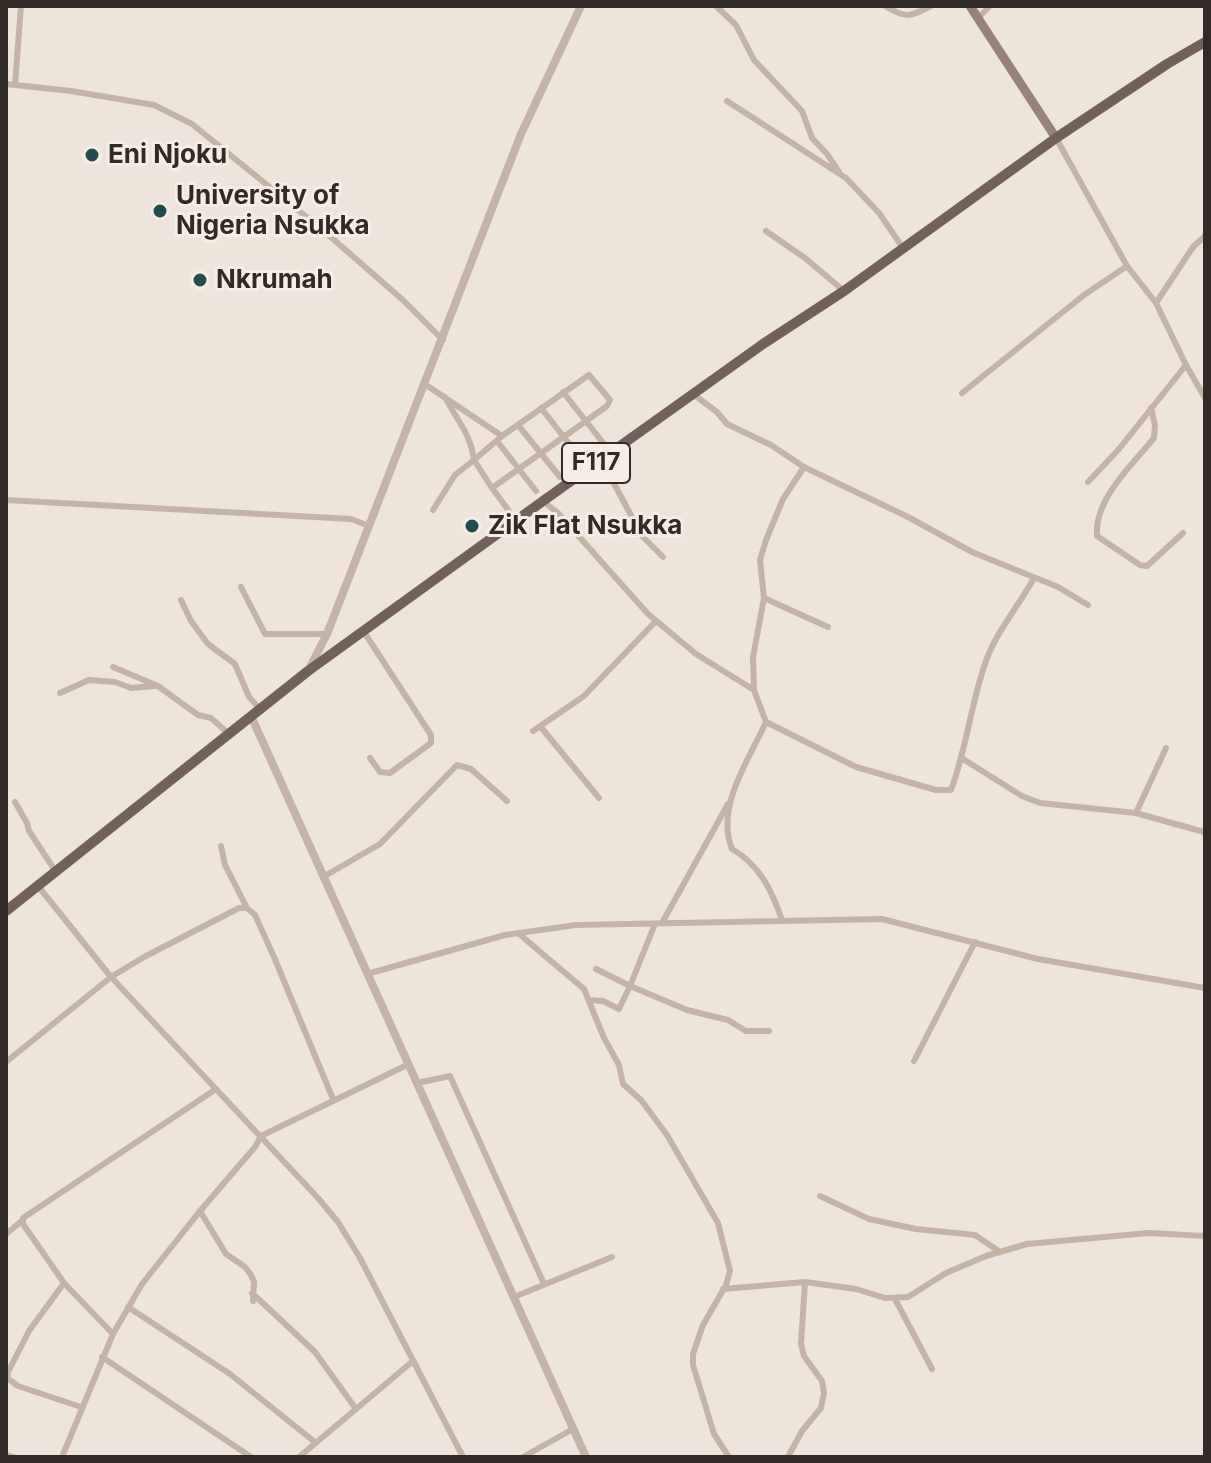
<!DOCTYPE html>
<html>
<head>
<meta charset="utf-8">
<style>
	body { margin:0 }
	#map { position:relative; width:1211px; height:1463px; overflow:hidden; background:#ede4db; font-family:Inter,sans-serif }
	canvas { display:block }
	.frame { position:absolute; inset:0; border:8px solid #322a27; pointer-events:none }
</style>
</head>
<body>
<div id="map">
<canvas width="1211" height="1463"></canvas>
<div class="frame"></div>
</div>
<script>
const g = document.querySelector('canvas').getContext('2d');
g.lineJoin = 'round';
function trace(path, color, width, dash) {
  g.strokeStyle = color;
  g.lineWidth = width;
  g.lineCap = dash ? 'butt' : 'round';
  g.setLineDash(dash || []);
  g.stroke(path);
}
function write(font, color, halo, rows, align = 'center') {
  g.font = font + ' Inter,sans-serif';
  g.lineWidth = 6;
  g.setLineDash([]);
  g.textBaseline = 'middle';
  g.strokeStyle = halo;
  g.fillStyle = color;
  for (const [text, x, y, turn = 0] of rows) {
    g.save();
    g.translate(x, y);
    g.rotate((+turn || 0) * Math.PI / 180);
    g.textAlign = isNaN(turn) ? turn : align;
    if (halo) g.strokeText(text, 0, 0);
    g.fillText(text, 0, 0);
    g.restore();
  }
}
trace(new Path2D(`
	M 716,6 L 736,25 L 754,60 L 802,111 L 812,138 L 827,154 L 839,172
	M 885,6 C 907,19 909,17 931,6
	M 978,18 L 990,6
	M 6,84 L 71,91 L 154,105 L 192,124 L 325,232 L 404,301 L 443,340
	M 15,85 L 21,6
	M 727,101 L 846,178 L 879,213 L 903,248
	M 1056,138 L 1127,266 L 1156,303 L 1186,365 L 1205,398
	M 766,231 L 805,258 L 844,291
	M 1156,303 L 1193,247 L 1205,236
	M 589,375 L 610,400 L 607,406 L 492,488 L 474,460 L 502,436 Z
	M 426,385 L 502,436
	M 563,392 L 604,444
	M 962,393 L 1084,295 L 1127,266
	M 693,394 L 717,412 L 727,424 L 771,445 L 804,467 L 908,517 L 972,552 L 1058,587 L 1088,605
	M 541,408 L 582,460
	M 1151,408 L 1155,425 L 1154,438 C 1133,464 1094,499 1097,536 L 1140,565 L 1147,566 L 1183,533
	M 518,425 L 560,477
	M 497,441 L 536,491
	M 601,459 L 642,536 L 663,557
	M 1088,482 L 1119,449 L 1186,365
	M 492,488 L 509,511
	M 6,500 L 351,519 L 369,526
	M 543,501 L 558,513 L 648,614 L 696,654 L 754,690 L 753,657 L 764,598 L 760,560 L 766,540 L 783,499 L 804,467
	M 433,510 L 455,475 L 474,460 C 471,434 456,419 445,397
	M 241,587 L 265,634 L 327,634
	M 764,598 L 828,627
	M 181,600 L 191,621 L 208,644 L 235,664 L 249,697 L 260,709
	M 364,632 L 431,735 L 431,743 L 390,773 L 380,772 L 370,758
	M 113,667 L 158,686 L 198,715 L 211,718 L 229,734
	M 754,690 L 766,722 L 856,767 L 936,790 L 951,790 C 966,750 970,710 983,670 C 993,635 1017,609 1034,578
	M 60,693 L 89,680 L 115,682 L 131,688 L 155,686
	M 766,722 C 749,760 715,807 732,849 C 760,865 772,891 782,920
	M 540,726 L 599,798
	M 533,731 L 584,696 L 656,621
	M 963,759 L 1022,796 L 1040,803 L 1136,813 L 1204,832
	M 15,802 L 27,823 L 29,831 L 56,872
	M 1136,813 L 1166,748
	M 221,846 L 225,865 L 247,908
	M 323,877 L 380,844 L 457,765 L 471,769 L 507,801
	M 38,886 L 111,977 L 318,1198 L 338,1222 L 360,1258 L 463,1457
	M 662,923 L 728,804
	M 655,924 L 630,986 L 687,1010 L 728,1020 L 746,1031 L 769,1031
	M 518,933 L 584,989 L 604,1038 L 619,1065 L 623,1084 L 641,1100 L 667,1135 L 718,1223 L 730,1271 L 726,1285 L 703,1325 L 693,1354 L 693,1365 L 714,1434 L 729,1457
	M 367,974 L 505,935 L 576,925 L 882,919 L 1038,959 L 1205,988
	M 589,1000 L 603,1001 L 619,1009 L 630,986 L 596,969
	M 914,1061 L 975,942
	M 6,1062 L 111,977 L 144,957 L 239,908 L 247,908 L 255,915 L 274,957 L 333,1099
	M 417,1083 L 450,1076 L 544,1284
	M 820,1196 L 869,1219 L 916,1229 L 975,1235 L 1000,1252
	M 200,1211 L 226,1254 L 245,1267 L 251,1275 L 254,1282 L 253,1301
	M 6,1234 L 23,1220
	M 64,1283 L 29,1331 L 8,1372 L 7,1378 L 18,1386 L 81,1407
	M 723,1289 L 805,1282 L 856,1289 L 885,1298 L 908,1297 L 946,1273 L 986,1256 L 1027,1244 L 1148,1233 L 1205,1236
	M 252,1293 L 315,1352 L 356,1409
	M 514,1297 L 612,1257
	M 895,1299 L 932,1369
	M 128,1307 L 230,1374 L 316,1443
	M 113,1334 L 64,1283 L 23,1224 L 23,1218 L 216,1089
	M 102,1357 L 251,1457
	M 6,1455 L 13,1457
	M 62,1457 L 113,1334 L 142,1284 L 200,1211 L 255,1147 L 261,1136 L 407,1065
	M 299,1457 L 413,1361
	M 523,1457 L 573,1429
	M 788,1457 L 802,1431 L 821,1408 L 824,1393 L 822,1381 L 804,1356 L 801,1344 L 805,1282`), '#c4b4a8', 6);
trace(new Path2D(`
	M 310,667 L 327,634 L 521,134 L 581,6
	M 251,716 L 586,1457`), '#c4b4a8', 8);
trace(new Path2D(`
	M 970,6 L 1056,138`), '#97837a', 9);
trace(new Path2D(`
	M 6,911 L 308,671 L 543,501 L 763,344 L 844,291 L 1056,138 L 1167,64 L 1205,42`), '#72615a', 10);
for (const [x, y, r, color] of [
	[92,155,8,"#234c4d"],
	[160,211,8,"#234c4d"],
	[200,280,8,"#234c4d"],
	[472,526,8,"#234c4d"]
]) {
  const dot = new Path2D();
  dot.arc(x, y, r, 0, 2 * Math.PI);
  g.fillStyle = color;
  g.fill(dot);
  trace(dot, '#f6eee6', 3);
}
for (const [x, y, w] of [
	[596,463,68]
]) {
  const box = new Path2D();
  box.roundRect(x - w / 2, y - 20, w, 40, 6);
  g.fillStyle = '#f6eee6';
  g.fill(box);
  trace(box, '#322a27', 2);
}
write('bold 24px', '#322a27', null, [
	["F117",596,463]
]);
write('bold 26px', '#322a27', '#f6eee6', [
	["Eni Njoku",108,155],
	["University of",176,196],
	["Nigeria Nsukka",176,226],
	["Nkrumah",216,280],
	["Zik Flat Nsukka",488,526]
], 'left');
</script>
</body>
</html>
